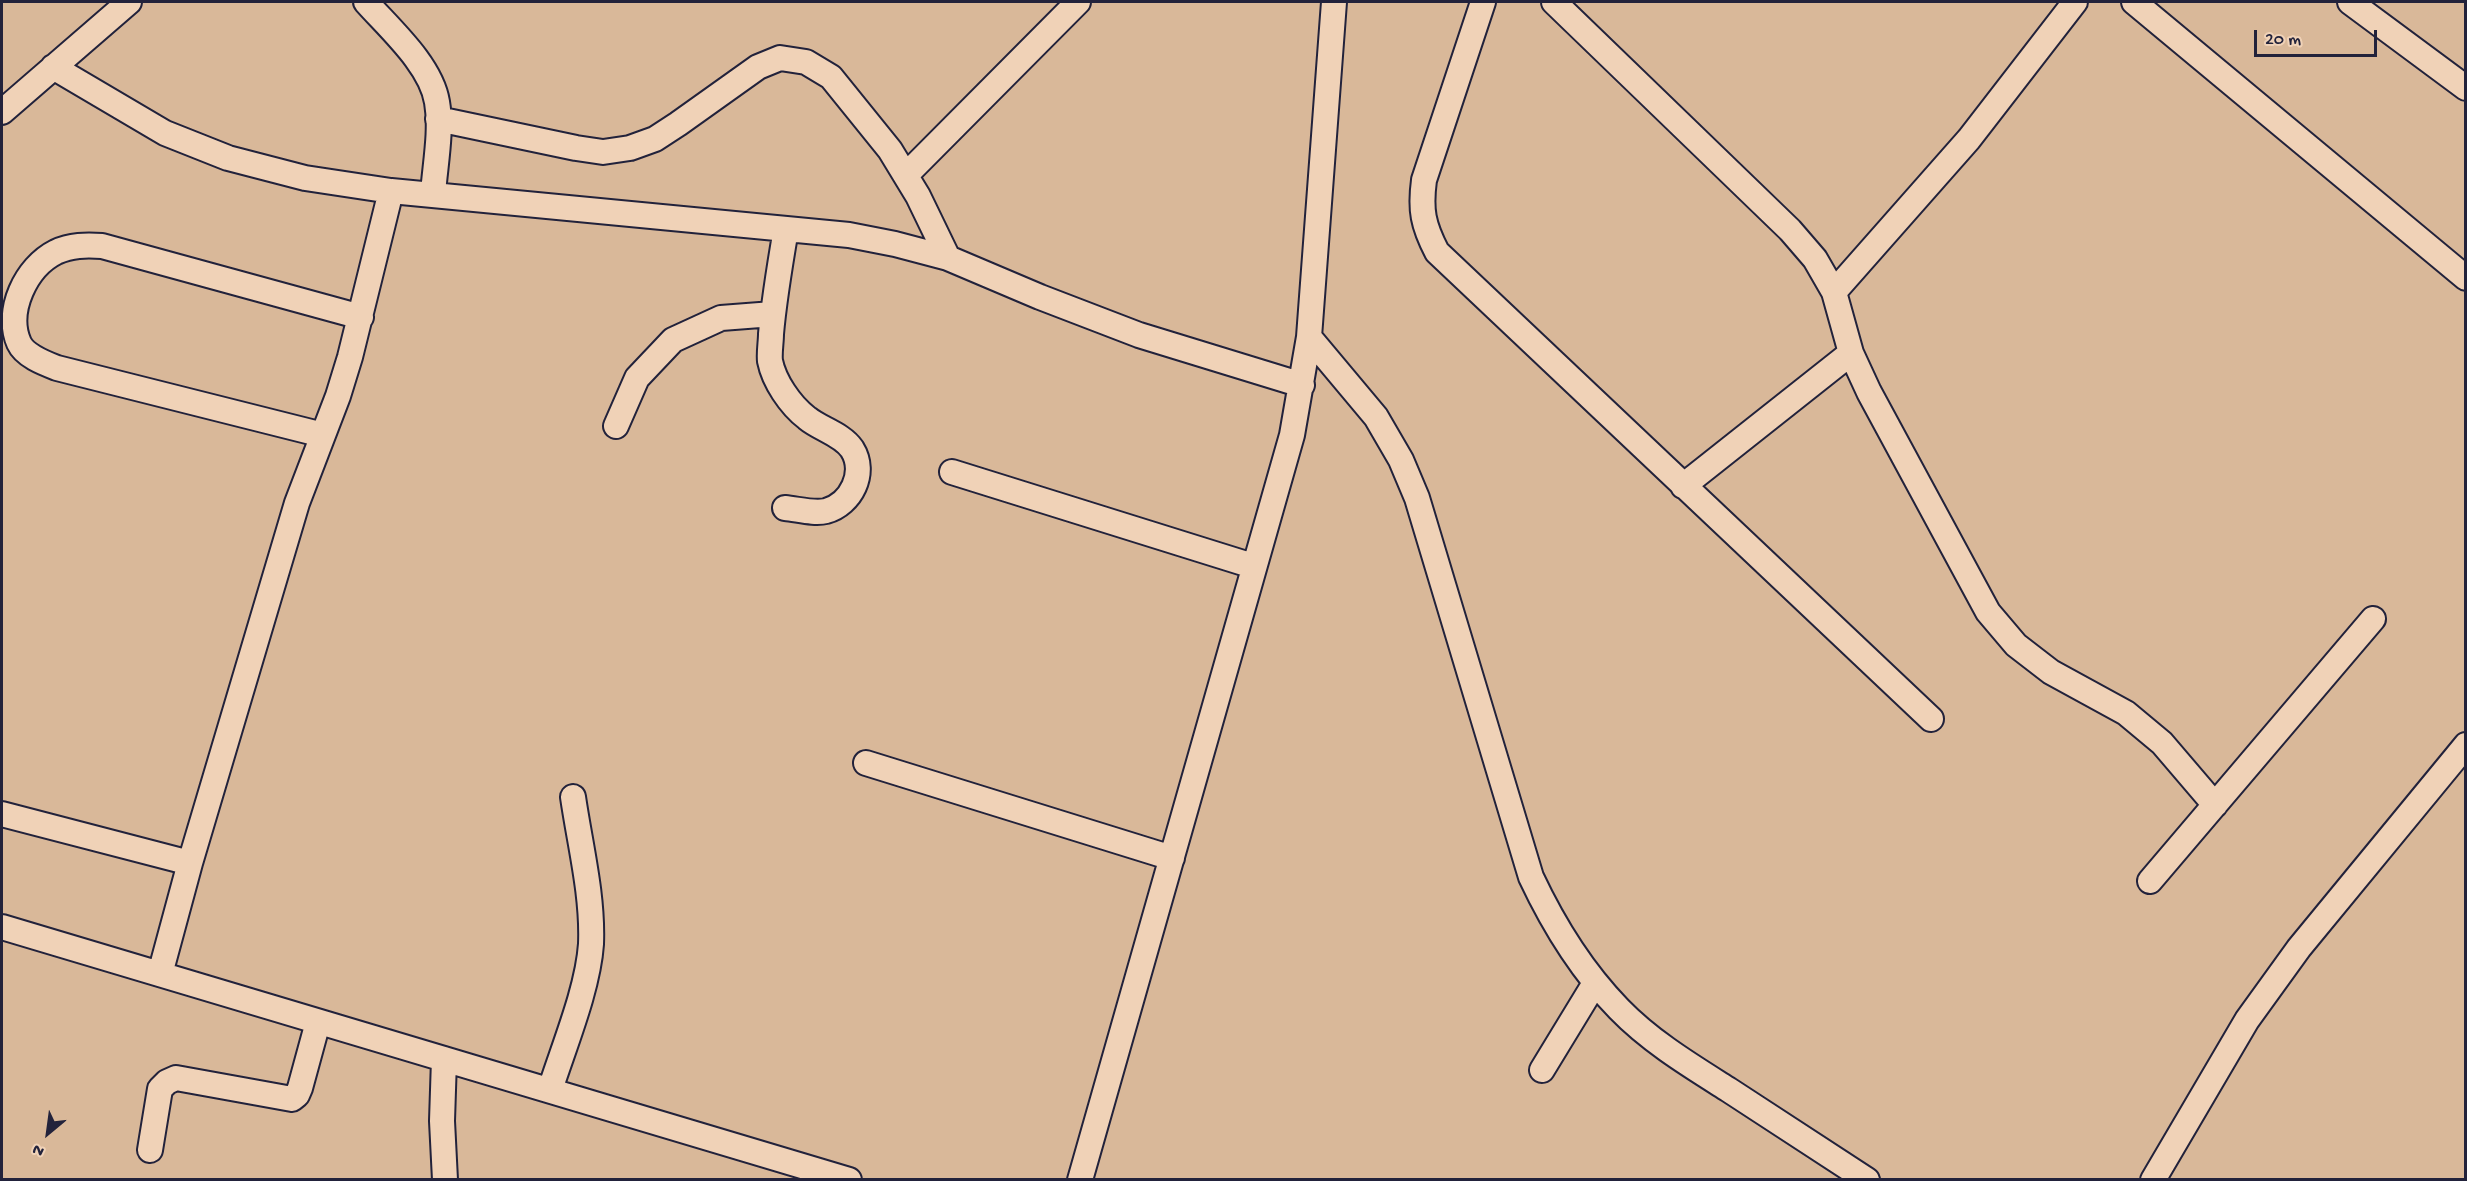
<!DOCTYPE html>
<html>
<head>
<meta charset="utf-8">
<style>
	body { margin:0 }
	#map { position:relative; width:2467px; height:1181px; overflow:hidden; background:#e8c7a8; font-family:"Gochi Hand",sans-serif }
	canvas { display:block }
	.frame { position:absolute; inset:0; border:3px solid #22223b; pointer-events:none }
	.north { position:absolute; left:18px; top:1103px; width:60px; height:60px; -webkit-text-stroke:4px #f0d2b7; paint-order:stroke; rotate:209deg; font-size:16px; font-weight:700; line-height:24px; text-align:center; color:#22223b }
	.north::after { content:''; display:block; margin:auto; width:21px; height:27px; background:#22223b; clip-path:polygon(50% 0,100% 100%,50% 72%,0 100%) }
	.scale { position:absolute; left:2254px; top:30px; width:123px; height:27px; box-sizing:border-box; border:3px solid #22223b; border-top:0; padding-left:8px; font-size:18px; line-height:21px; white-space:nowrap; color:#22223b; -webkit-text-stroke:4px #f0d2b7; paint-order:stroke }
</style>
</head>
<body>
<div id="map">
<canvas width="2467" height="1181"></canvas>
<div class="frame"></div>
<div class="north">N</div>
<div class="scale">20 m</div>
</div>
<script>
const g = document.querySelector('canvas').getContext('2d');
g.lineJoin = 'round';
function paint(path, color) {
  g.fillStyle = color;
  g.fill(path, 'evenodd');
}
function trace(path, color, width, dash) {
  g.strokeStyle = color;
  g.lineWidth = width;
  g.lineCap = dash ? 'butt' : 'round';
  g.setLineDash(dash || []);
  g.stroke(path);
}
paint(new Path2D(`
	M 2,2 L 2465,2 L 2465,1179 L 2,1179 Z`), '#d9b899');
const lane = new Path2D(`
	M 366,2 C 390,29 431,65 437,102 C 442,131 435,165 433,194
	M 1483,2 L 1424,180 C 1420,210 1423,225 1437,252 L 1931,719
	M 1554,2 L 1790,230 L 1815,259 L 1834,292 L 1851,353 L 1869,392 L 1988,612 L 2016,645 L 2051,672 L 2126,713 L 2162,743 L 2215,805
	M 2134,2 L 2466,278
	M 2350,2 L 2466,88
	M 53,67 L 165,133 L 228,158 L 305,178 L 391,191 L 849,235 L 895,244 L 948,258 L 1040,297 L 1139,335 L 1302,385
	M 2,112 L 129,2
	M 438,119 L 576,148 L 603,152 L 630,148 L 655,139 L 678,124 L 758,67 L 780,58 L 806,62 L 831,77 L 890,150 L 918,196 L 948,258
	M 906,175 L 1078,2
	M 1834,292 L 1969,139 L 2075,2
	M 1309,337 L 1376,417 L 1401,460 L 1417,498 L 1531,877 C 1554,926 1581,970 1619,1009 C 1651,1042 1691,1066 1729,1090 C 1775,1120 1821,1150 1867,1180
	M 616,426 L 637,378 L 673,340 L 721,318 L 773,314
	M 323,435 L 57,368 C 44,363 25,356 19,343 C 5,311 26,267 56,252 C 71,245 86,245 102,246 L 361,317
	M 952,472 L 1253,566
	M 1683,486 L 1851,353
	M 785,508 C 797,509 814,514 826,511 C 851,504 867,473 852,449 C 842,434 820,429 807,418 C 790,405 774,381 770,361 C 769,353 771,342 771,334 C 774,299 780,264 786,229
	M 866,763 L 1172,858
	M 2,814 L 190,863
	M 2150,881 L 2373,619
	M 2,927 L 849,1180
	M 160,974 L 190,863 L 297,503 L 338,396 L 350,357 L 391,191
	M 444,1059 L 442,1121 L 445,1180
	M 1542,1070 L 1595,983
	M 550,1090 C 564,1046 588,989 591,944 C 593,895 580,845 573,797
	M 150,1150 L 160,1089 L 167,1082 L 176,1078 L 292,1099 L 297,1095 L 300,1088 L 318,1022
	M 1080,1180 L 1292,435 L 1309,337 L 1334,2
	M 2153,1180 L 2247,1020 L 2299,948 L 2466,745`);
trace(lane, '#22223b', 28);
trace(lane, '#f0d2b7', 24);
</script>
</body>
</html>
